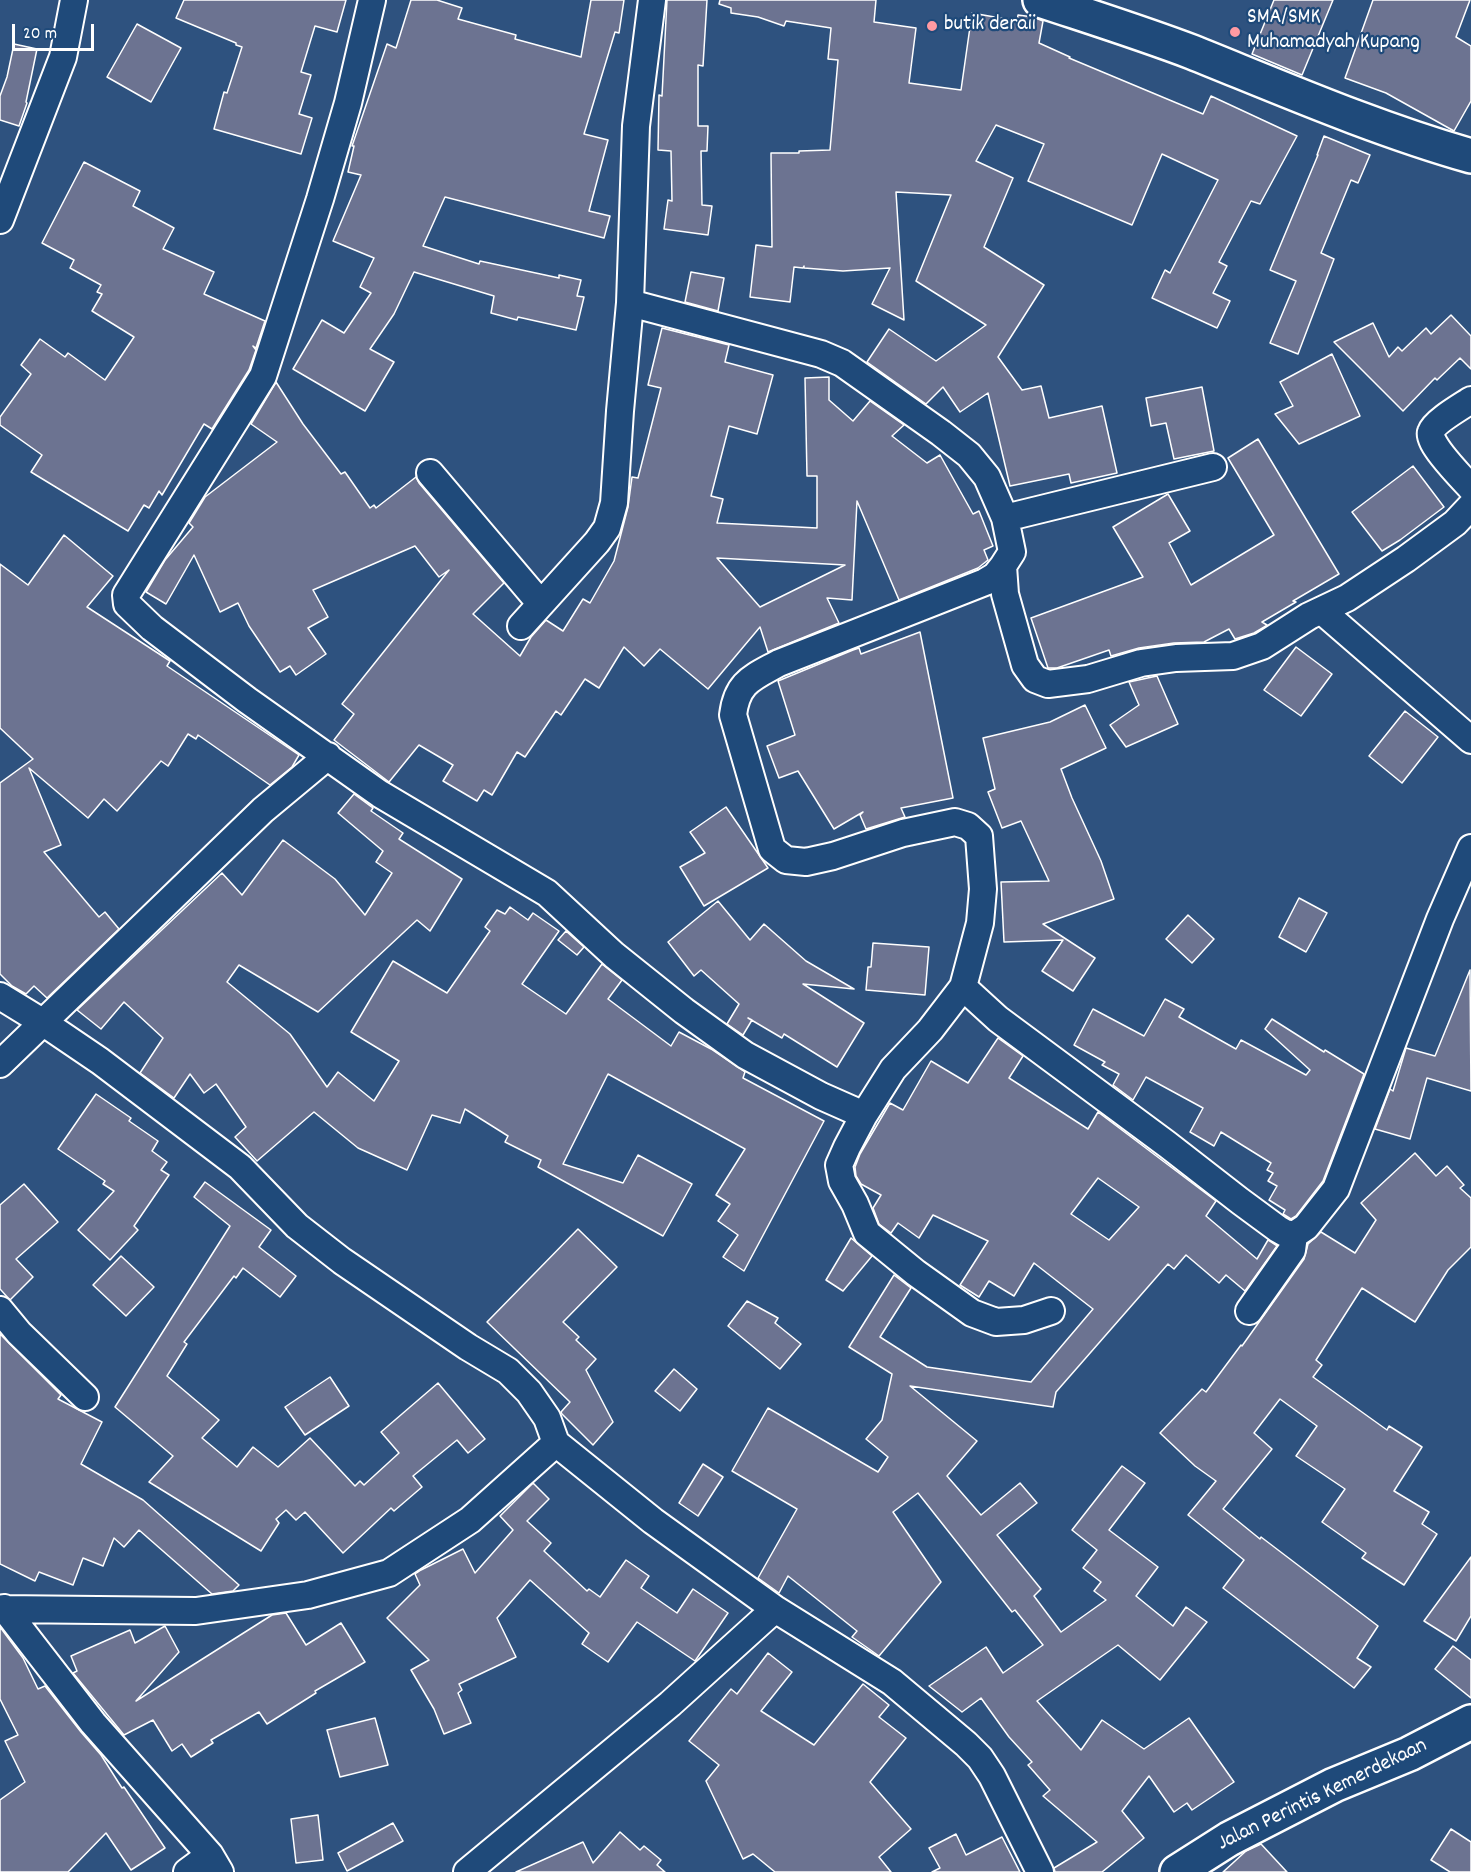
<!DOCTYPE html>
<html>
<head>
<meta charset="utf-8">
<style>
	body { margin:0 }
	#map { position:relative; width:1471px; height:1872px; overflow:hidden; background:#2e527f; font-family:Dekko,sans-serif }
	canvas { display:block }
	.scale { position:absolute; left:12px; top:24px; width:82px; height:27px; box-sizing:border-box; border:3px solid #fff; border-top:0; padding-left:8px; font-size:18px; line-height:21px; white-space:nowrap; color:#fff; -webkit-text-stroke:4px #1f4a7a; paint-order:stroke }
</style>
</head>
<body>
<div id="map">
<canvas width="1471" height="1872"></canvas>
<div class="scale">20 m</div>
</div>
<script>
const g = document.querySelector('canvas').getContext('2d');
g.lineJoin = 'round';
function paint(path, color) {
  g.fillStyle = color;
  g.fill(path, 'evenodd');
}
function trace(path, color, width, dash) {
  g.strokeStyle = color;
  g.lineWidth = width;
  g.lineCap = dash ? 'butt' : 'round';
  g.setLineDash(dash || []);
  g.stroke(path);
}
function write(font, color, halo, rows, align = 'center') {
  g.font = font + ' Dekko,sans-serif';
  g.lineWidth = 4.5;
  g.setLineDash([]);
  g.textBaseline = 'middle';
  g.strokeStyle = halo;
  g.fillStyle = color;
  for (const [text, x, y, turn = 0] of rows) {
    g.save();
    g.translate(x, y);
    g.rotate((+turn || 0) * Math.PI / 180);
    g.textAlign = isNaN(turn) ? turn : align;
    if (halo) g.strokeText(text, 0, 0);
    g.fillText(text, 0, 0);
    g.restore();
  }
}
const building = new Path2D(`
	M 184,0 L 346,0 L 337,32 L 315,26 L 301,72 L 311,75 L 299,114 L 312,118 L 301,154 L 214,129 L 224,92 L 227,93 L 242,47 L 236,45 L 236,43 L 176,18 Z
	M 411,0 L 437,0 L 462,8 L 458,19 L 516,35 L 515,39 L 581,57 L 591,0 L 624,0 L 619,33 L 615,32 L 584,134 L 608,140 L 589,211 L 610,216 L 604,238 L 445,197 L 423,246 L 479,264 L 480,261 L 559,278 L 559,275 L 581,280 L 577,296 L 584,297 L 576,330 L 518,317 L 517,320 L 491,313 L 494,296 L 414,272 L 394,314 L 370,349 L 394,362 L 365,411 L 293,369 L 322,320 L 344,333 L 371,293 L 360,287 L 374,258 L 333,241 L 361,175 L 348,172 L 354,146 L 352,146 L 387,44 L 396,48 Z
	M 667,0 L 707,0 L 703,66 L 698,65 L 698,126 L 708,126 L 707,151 L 701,151 L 702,205 L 712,206 L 708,235 L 664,229 L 668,200 L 672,201 L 671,151 L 658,150 L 659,95 L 662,96 Z
	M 720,0 L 876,0 L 874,22 L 916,28 L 909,83 L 961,90 L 972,13 L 1017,21 L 1018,15 L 1033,17 L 1043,21 L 1039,43 L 1070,57 L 1069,58 L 1203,114 L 1211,96 L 1297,136 L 1260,204 L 1251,201 L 1219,262 L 1227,266 L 1213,293 L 1230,301 L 1217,328 L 1152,298 L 1165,270 L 1170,273 L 1218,180 L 1162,154 L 1132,225 L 1028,181 L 1044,144 L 996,125 L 976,161 L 1013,178 L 984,247 L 1044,285 L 998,357 L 1022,390 L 1041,386 L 1049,418 L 1102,406 L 1117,473 L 1071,483 L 1069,474 L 1010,486 L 988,393 L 960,412 L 943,387 L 926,404 L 867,362 L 889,329 L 936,361 L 986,325 L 916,281 L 951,195 L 896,192 L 904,320 L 872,304 L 890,268 L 843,271 L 804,268 L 804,266 L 803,268 L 794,267 L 790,302 L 750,297 L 756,245 L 772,247 L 771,153 L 799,153 L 799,151 L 830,150 L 838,60 L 828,59 L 831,28 L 786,21 L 784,26 L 758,17 L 731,13 L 731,8 L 719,4 Z
	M 1274,0 L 1333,0 L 1302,75 L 1252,54 Z
	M 1373,0 L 1470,0 L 1456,37 L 1471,46 L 1471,101 L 1454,131 L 1386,93 L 1345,78 Z
	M 137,24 L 181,48 L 151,102 L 107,77 Z
	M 14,44 L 37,49 L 26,102 L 27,103 L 19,126 L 0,120 L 0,96 L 7,77 Z
	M 1324,136 L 1370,155 L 1358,183 L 1351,180 L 1321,253 L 1334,259 L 1298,354 L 1270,343 L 1296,281 L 1270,270 L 1318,155 L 1317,155 Z
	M 84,162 L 140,191 L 133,206 L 174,228 L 163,249 L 214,272 L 204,294 L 265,321 L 256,348 L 253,346 L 256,350 L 249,370 L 212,429 L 204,424 L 162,495 L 159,491 L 149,508 L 144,505 L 128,531 L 31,472 L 42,455 L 0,425 L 0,417 L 31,374 L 21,365 L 40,339 L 65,357 L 68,353 L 105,380 L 134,337 L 92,311 L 102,294 L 97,292 L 101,285 L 70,268 L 74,260 L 42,243 Z
	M 691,272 L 724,278 L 718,311 L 685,302 Z
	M 1451,315 L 1471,336 L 1471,369 L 1460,358 L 1437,380 L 1435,378 L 1403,411 L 1334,342 L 1373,323 L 1389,357 L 1398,347 L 1402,351 L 1426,328 L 1431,334 Z
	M 662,328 L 729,345 L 725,362 L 773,375 L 757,434 L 729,426 L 711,496 L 723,499 L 717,523 L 817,528 L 817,476 L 807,476 L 805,378 L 829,377 L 829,400 L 853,421 L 870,401 L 904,425 L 892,436 L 927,463 L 940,455 L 973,514 L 979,511 L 993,546 L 984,550 L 988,560 L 978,568 L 899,600 L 857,501 L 852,600 L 827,598 L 839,623 L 768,652 L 760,627 L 708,689 L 660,649 L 644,666 L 624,647 L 599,688 L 585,679 L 561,715 L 556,711 L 525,757 L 517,752 L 492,795 L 484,790 L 477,801 L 443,781 L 453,765 L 419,745 L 389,782 L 334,740 L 354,714 L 342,704 L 449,570 L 439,577 L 415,546 L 313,590 L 328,617 L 308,628 L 326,654 L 296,675 L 290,666 L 280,672 L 249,626 L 238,603 L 220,612 L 194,555 L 166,604 L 146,592 L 165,560 L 193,527 L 189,523 L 205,497 L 277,442 L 251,424 L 276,382 L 303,424 L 341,474 L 345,472 L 370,508 L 374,505 L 376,508 L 416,477 L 419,483 L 504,583 L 473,614 L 520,656 L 531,637 L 546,620 L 563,631 L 583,599 L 590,603 L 614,561 L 628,507 L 632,477 L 638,478 L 661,388 L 648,385 ZM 717,558 L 845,565 L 760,607 Z
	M 1332,354 L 1360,416 L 1299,444 L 1275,414 L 1293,406 L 1280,382 Z
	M 1202,387 L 1214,451 L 1174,459 L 1166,423 L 1151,426 L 1146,398 Z
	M 1258,439 L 1339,574 L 1293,601 L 1296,602 L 1262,622 L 1267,625 L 1266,626 L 1254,633 L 1235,639 L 1229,629 L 1204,642 L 1174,643 L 1139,648 L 1111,656 L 1109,650 L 1057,668 L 1048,668 L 1031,618 L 1143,577 L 1113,527 L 1168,494 L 1190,531 L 1169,543 L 1191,585 L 1274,535 L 1228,458 Z
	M 1413,466 L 1444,507 L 1400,540 L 1382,551 L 1352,512 Z
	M 64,535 L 113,576 L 87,607 L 170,661 L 167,666 L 299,755 L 292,767 L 270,785 L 198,735 L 196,739 L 188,734 L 168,766 L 161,761 L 117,811 L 104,799 L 88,818 L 29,768 L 61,845 L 44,852 L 99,917 L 105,912 L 119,929 L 47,998 L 34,986 L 26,994 L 12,986 L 0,974 L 0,783 L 33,759 L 0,728 L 0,564 L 28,585 Z
	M 920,632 L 953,798 L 901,808 L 905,817 L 866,829 L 860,815 L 863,812 L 834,829 L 798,771 L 779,778 L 767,746 L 795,735 L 778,681 L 853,650 L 859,648 L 861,654 Z
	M 1296,647 L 1332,674 L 1301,716 L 1264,690 Z
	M 1157,676 L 1178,724 L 1126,747 L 1110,725 L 1139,705 L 1129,682 Z
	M 1085,705 L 1106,748 L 1061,769 L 1072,798 L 1101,861 L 1114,899 L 1043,924 L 1095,958 L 1073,991 L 1042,971 L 1063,940 L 1004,942 L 1001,882 L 1049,881 L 1021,821 L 1002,828 L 988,792 L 995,789 L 983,738 L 1050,722 Z
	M 1405,711 L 1438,737 L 1402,783 L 1369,756 Z
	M 354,794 L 373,808 L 371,811 L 403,833 L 399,839 L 462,879 L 430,931 L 417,920 L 318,1012 L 239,965 L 227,982 L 290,1034 L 327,1087 L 338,1072 L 374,1101 L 399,1061 L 351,1032 L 393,961 L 447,993 L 490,931 L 485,927 L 497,910 L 505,914 L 510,907 L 528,920 L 533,913 L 559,931 L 522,984 L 566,1014 L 602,964 L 622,980 L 608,999 L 671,1046 L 679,1032 L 711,1049 L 745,1072 L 743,1078 L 824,1121 L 744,1271 L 723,1257 L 738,1235 L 718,1221 L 730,1204 L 716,1195 L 745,1149 L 608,1074 L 563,1164 L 623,1183 L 638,1155 L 692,1184 L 663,1236 L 538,1167 L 541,1160 L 505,1142 L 508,1136 L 465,1109 L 460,1123 L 432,1115 L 407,1170 L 358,1148 L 314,1112 L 257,1161 L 235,1137 L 246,1127 L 216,1084 L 204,1093 L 190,1074 L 174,1098 L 140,1073 L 163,1038 L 124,1002 L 101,1029 L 77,1010 L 222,873 L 242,895 L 283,840 L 335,879 L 365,915 L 392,873 L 376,862 L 383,851 L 338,813 Z
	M 726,807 L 768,868 L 704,906 L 680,867 L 705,853 L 690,832 Z
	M 1299,898 L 1327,913 L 1306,952 L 1279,937 Z
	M 718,901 L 750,940 L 764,924 L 806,961 L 854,989 L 803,984 L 864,1023 L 837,1067 L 784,1034 L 782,1038 L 748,1018 L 752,1020 L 743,1035 L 727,1024 L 739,1004 L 701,970 L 694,976 L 668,942 Z
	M 1188,915 L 1214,939 L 1192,963 L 1166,939 Z
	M 566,931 L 584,947 L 577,955 L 558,940 Z
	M 873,943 L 929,947 L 925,995 L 866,990 L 868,967 L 871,967 Z
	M 1470,970 L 1471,1091 L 1427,1078 L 1410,1139 L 1375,1129 L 1390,1089 L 1393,1091 L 1406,1048 L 1435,1056 Z
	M 1165,999 L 1184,1009 L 1179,1017 L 1236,1049 L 1241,1040 L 1306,1075 L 1310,1070 L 1265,1029 L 1272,1019 L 1324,1052 L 1325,1050 L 1364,1074 L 1323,1181 L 1296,1216 L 1291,1219 L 1283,1214 L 1285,1210 L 1269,1200 L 1277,1186 L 1268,1181 L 1273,1173 L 1267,1170 L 1271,1163 L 1221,1132 L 1214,1146 L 1190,1132 L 1203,1108 L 1146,1077 L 1133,1100 L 1113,1085 L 1119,1074 L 1102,1065 L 1105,1062 L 1074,1045 L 1093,1009 L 1144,1036 Z
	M 998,1038 L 1023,1056 L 1009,1078 L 1088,1129 L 1098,1112 L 1216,1201 L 1206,1216 L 1257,1259 L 1268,1240 L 1277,1246 L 1245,1291 L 1226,1275 L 1219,1283 L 1186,1255 L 1174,1269 L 1168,1264 L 1056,1392 L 1053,1407 L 910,1386 L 977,1441 L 947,1476 L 981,1515 L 1020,1483 L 1037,1503 L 997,1535 L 1041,1589 L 1034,1596 L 1061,1632 L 1106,1600 L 1094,1591 L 1101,1582 L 1083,1568 L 1097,1550 L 1072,1530 L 1122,1466 L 1145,1483 L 1109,1530 L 1158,1567 L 1136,1596 L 1173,1626 L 1186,1607 L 1207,1622 L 1160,1680 L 1118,1645 L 1037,1701 L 1081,1750 L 1102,1720 L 1144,1749 L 1189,1718 L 1234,1782 L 1192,1810 L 1187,1803 L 1174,1812 L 1149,1776 L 1122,1811 L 1144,1838 L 1102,1872 L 1055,1872 L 1054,1868 L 1097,1842 L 1043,1796 L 1050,1790 L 1028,1765 L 1032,1762 L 1009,1737 L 981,1698 L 962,1712 L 929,1686 L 986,1647 L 1003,1673 L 1043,1645 L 1015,1610 L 1012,1612 L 918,1493 L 893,1512 L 941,1582 L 879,1656 L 852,1637 L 857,1631 L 788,1576 L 779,1593 L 758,1578 L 797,1509 L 732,1471 L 768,1408 L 878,1472 L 888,1457 L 866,1439 L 882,1420 L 892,1374 L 849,1347 L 894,1275 L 911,1288 L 880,1337 L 927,1367 L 1031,1382 L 1093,1309 L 1034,1263 L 1014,1296 L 989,1281 L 979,1297 L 960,1285 L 988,1241 L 933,1215 L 919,1238 L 898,1223 L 891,1233 L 879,1224 L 873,1208 L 881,1195 L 861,1184 L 856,1176 L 855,1167 L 860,1154 L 890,1103 L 903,1110 L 931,1061 L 968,1083 ZM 1098,1178 L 1139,1207 L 1109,1240 L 1071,1214 Z
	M 96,1094 L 131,1118 L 129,1121 L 158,1141 L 152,1151 L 167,1162 L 161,1170 L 169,1175 L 134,1226 L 138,1230 L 110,1260 L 78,1230 L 114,1191 L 103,1184 L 105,1181 L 58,1149 Z
	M 1415,1153 L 1436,1176 L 1447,1166 L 1464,1185 L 1460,1188 L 1471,1198 L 1471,1247 L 1448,1270 L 1415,1322 L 1362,1288 L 1316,1360 L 1322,1365 L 1313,1377 L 1387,1430 L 1389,1426 L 1422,1447 L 1394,1491 L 1429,1512 L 1422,1524 L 1437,1534 L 1404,1585 L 1362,1558 L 1366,1553 L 1322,1522 L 1345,1489 L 1296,1456 L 1317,1426 L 1280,1399 L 1254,1433 L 1272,1449 L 1223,1509 L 1260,1539 L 1261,1537 L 1378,1626 L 1357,1658 L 1371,1667 L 1354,1688 L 1223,1588 L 1244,1560 L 1188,1515 L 1216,1481 L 1195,1466 L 1160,1433 L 1202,1389 L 1206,1392 L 1241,1345 L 1242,1346 L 1304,1259 L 1308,1244 L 1321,1232 L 1355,1253 L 1376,1220 L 1361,1203 Z
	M 205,1182 L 271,1230 L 259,1247 L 296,1276 L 280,1297 L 243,1268 L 236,1278 L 234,1276 L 184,1342 L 187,1344 L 167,1376 L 219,1420 L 202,1438 L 237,1467 L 253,1447 L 278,1467 L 310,1438 L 355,1486 L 360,1481 L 364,1485 L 399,1453 L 381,1432 L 438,1383 L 485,1439 L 468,1453 L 457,1440 L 413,1476 L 422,1487 L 394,1511 L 391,1508 L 343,1553 L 305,1512 L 296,1520 L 286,1510 L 276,1519 L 279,1523 L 261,1551 L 149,1482 L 173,1456 L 115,1407 L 230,1226 L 194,1197 Z
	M 24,1184 L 58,1222 L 16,1259 L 33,1277 L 10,1300 L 0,1289 L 0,1205 Z
	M 578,1229 L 617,1267 L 563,1322 L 579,1337 L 576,1340 L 596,1359 L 586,1370 L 613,1422 L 593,1445 L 562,1414 L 561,1412 L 570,1402 L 487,1322 Z
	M 851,1238 L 872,1256 L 843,1291 L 826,1280 Z
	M 121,1256 L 154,1287 L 126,1316 L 93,1285 Z
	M 747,1301 L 778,1318 L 775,1323 L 801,1344 L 780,1369 L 728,1326 Z
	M 0,1334 L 61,1395 L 58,1399 L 102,1422 L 81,1464 L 143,1500 L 239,1585 L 233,1591 L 212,1594 L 139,1530 L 124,1547 L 114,1538 L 103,1566 L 83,1558 L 73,1585 L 39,1572 L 35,1581 L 0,1564 Z
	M 674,1369 L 697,1389 L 680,1411 L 655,1391 Z
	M 330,1377 L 349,1406 L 305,1435 L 285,1407 Z
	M 703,1464 L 723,1477 L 698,1516 L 679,1503 Z
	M 533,1483 L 549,1499 L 527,1521 L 551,1543 L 544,1551 L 587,1591 L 589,1589 L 600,1597 L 626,1560 L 649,1576 L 641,1588 L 677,1613 L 693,1589 L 728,1613 L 695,1661 L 637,1622 L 608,1662 L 582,1644 L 589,1633 L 530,1580 L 497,1618 L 516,1657 L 459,1684 L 462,1690 L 458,1693 L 471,1723 L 444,1734 L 434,1709 L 411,1670 L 429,1660 L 387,1618 L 420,1585 L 415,1574 L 421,1570 L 463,1549 L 475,1573 L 513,1530 L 500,1516 Z
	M 1471,1557 L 1471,1616 L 1456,1641 L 1424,1621 Z
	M 286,1613 L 306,1645 L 341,1623 L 365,1662 L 315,1691 L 316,1693 L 267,1724 L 259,1712 L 211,1740 L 213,1743 L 191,1757 L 182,1744 L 172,1751 L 153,1720 L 124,1735 L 73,1673 L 77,1671 L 71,1656 L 130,1630 L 135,1643 L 165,1626 L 179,1652 L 136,1701 L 272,1615 Z
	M 0,1627 L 23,1658 L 38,1689 L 45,1686 L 81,1732 L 101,1755 L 122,1788 L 124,1787 L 165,1848 L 131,1870 L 106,1833 L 68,1872 L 0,1872 L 0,1800 L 25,1782 L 5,1741 L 18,1735 L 0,1699 Z
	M 1453,1646 L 1471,1660 L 1471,1698 L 1435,1669 Z
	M 768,1653 L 792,1672 L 761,1711 L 814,1745 L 863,1684 L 889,1705 L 879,1717 L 906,1738 L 870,1782 L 911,1829 L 879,1857 L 891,1872 L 775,1872 L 753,1854 L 743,1859 L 706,1781 L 719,1765 L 689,1741 L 731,1689 L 737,1694 Z
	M 375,1718 L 388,1765 L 340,1777 L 327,1730 Z
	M 318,1815 L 323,1860 L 296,1863 L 291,1819 Z
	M 393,1823 L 403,1841 L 347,1871 L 338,1853 Z
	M 1451,1829 L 1471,1842 L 1471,1872 L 1450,1872 L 1431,1860 Z
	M 620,1832 L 640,1850 L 644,1846 L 661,1860 L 657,1865 L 665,1872 L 516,1872 L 583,1842 L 593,1863 Z
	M 956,1834 L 966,1855 L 1002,1837 L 1020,1872 L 932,1872 L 940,1868 L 929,1848 Z
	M 1261,1844 L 1287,1872 L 1223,1872 L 1246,1851 Z`);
paint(building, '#6c7391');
trace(building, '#fff', 1.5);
const street = new Path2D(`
	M 372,0 L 348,103 L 320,199 L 263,376 L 126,595 L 127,604 L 152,628 L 247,700 L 380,794 L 547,893 L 614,955 L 684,1011 L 745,1055 L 821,1096 L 864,1115
	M 0,220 L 63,57 L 74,0
	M 630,303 L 821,354 L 842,363 L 941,433 L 969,455 L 987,477 L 1005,518 L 1012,552 L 1003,566 L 995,576 L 985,582 L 779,663 C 752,678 737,682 733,715 L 772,849 L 786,860 L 806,862 L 833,856 L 903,833 L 955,822 L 968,826 L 979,836 L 983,889 L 980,923 L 963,987 L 930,1030 L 893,1069 L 864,1115 L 847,1147 L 839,1165 L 842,1181 L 855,1204 L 867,1233 L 916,1273 L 972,1313 L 996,1322 L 1024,1320 L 1051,1311
	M 1471,400 C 1462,406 1434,422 1431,432 C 1427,443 1463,479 1471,488
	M 430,473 L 541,604
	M 1005,518 L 1213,467
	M 1003,566 L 1005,594 L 1025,665 L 1035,679 L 1048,684 L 1088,679 L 1141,663 L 1176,658 L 1233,656 L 1262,646 L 1309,616 L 1347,598 L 1406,559 L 1455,523 L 1471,506
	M 1322,611 L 1471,740
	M 521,626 L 597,542 L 607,528 L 614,503 L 620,411 L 630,303 L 636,126 L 652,0
	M 963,987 L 998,1019 L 1168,1145 L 1240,1201 L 1278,1229 L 1285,1233 L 1294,1235 L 1306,1227 L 1336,1189 L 1440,919 L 1471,848
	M 0,996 L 44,1023 L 100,1061 L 240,1167 L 297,1226 L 342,1261 L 468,1347 L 508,1371 L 529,1392 L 547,1418 L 556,1443 L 653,1521 L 775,1609 L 892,1682 L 966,1744 L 980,1758 L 992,1776 L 1040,1872
	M 0,1064 L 263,810 L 328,756
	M 0,1310 L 19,1333 L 85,1397
	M 1249,1311 L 1292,1250 L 1294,1235
	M 4,1608 L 93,1723 L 210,1855 L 220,1872
	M 0,1609 L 196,1611 L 308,1595 L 389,1573 L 470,1520 L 556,1443
	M 187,1872 L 210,1855
	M 467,1872 L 670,1704 L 775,1609`);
const secondary = new Path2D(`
	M 1040,0 C 1091,17 1142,33 1192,52 C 1284,89 1376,129 1471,156
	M 1177,1872 L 1229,1839 L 1334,1785 L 1409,1754 L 1471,1722`);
trace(street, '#fff', 30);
trace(secondary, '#fff', 38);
trace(street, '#1f4a7a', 26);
trace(secondary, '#1f4a7a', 33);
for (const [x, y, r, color] of [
	[932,26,6,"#ff9aa2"],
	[1235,32,6,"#ff9aa2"]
]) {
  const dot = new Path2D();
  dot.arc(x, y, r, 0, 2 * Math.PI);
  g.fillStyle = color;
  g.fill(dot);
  trace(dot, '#1f4a7a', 2);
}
write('22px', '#fff', '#1f4a7a', [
	["SMA/SMK",1247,19],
	["Muhamadyah Kupang",1247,44],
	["butik deraii",944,26]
], 'left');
write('22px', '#fff', '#1f4a7a', [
	["Jalan Perintis Kemerdekaan",1323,1796,-26]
]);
</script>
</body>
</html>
